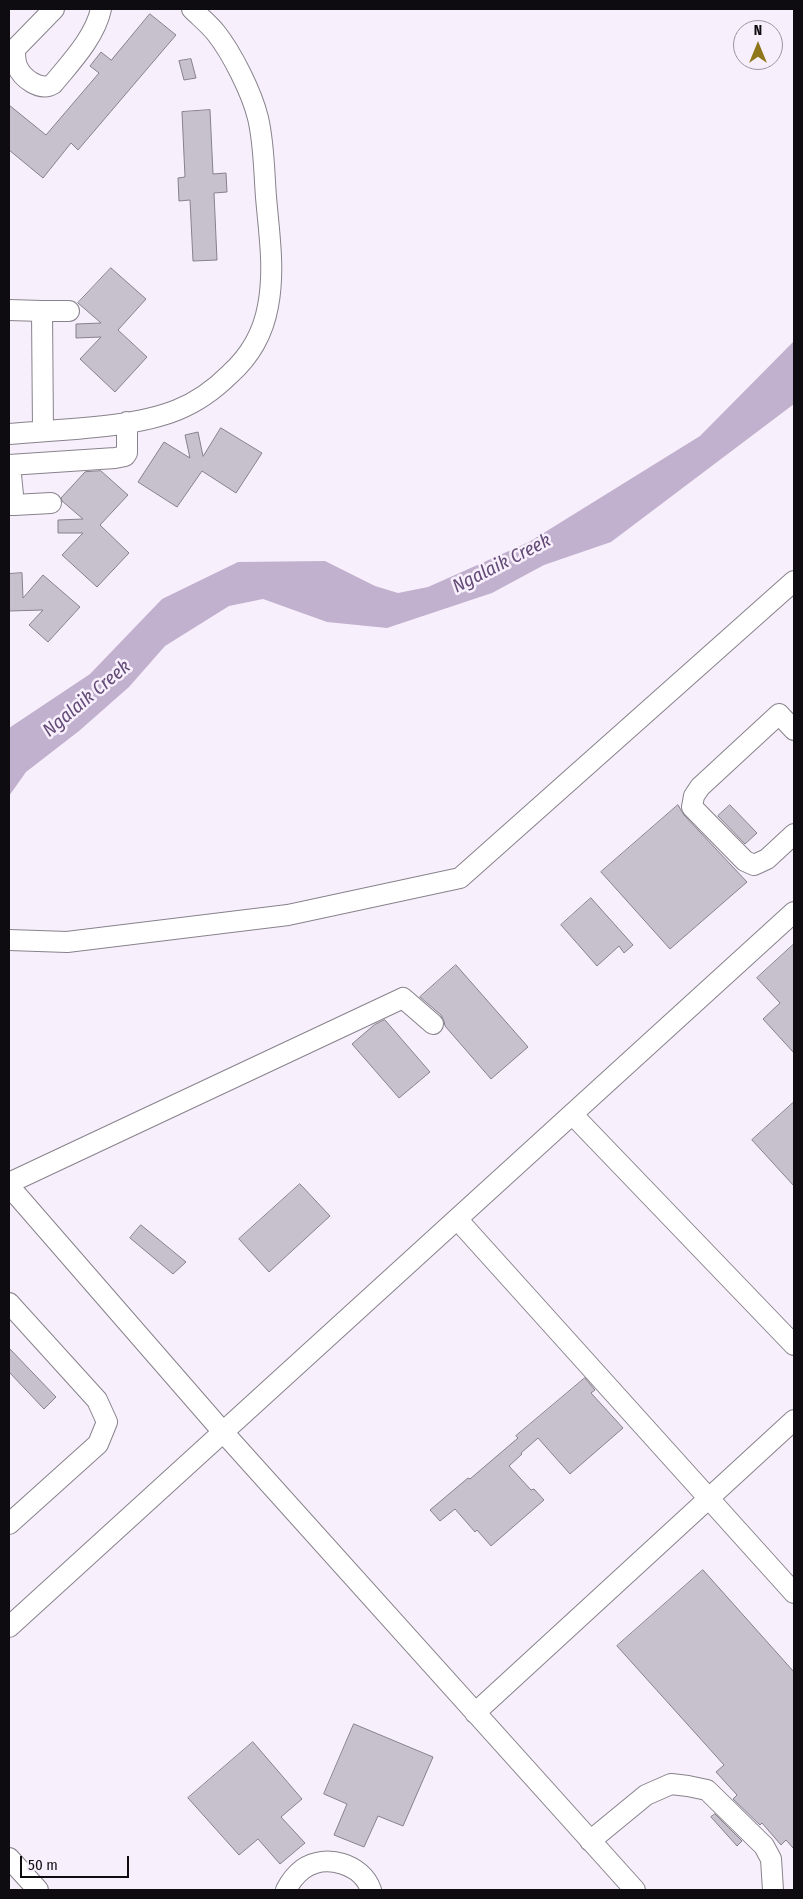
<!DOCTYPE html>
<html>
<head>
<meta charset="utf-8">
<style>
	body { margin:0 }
	#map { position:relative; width:803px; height:1899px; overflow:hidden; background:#f7f0fc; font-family:"Fira Sans Condensed",sans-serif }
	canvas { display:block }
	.frame { position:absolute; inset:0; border:10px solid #0e0c10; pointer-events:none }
	.north { position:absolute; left:733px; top:20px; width:50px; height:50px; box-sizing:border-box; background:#f7f0fc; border:1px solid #9a959e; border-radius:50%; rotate:0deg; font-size:14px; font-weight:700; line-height:20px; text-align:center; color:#0e0c10 }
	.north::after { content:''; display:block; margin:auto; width:18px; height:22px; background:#8f761b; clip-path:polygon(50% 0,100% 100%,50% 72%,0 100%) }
	.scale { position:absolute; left:20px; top:1856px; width:109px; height:22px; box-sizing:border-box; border:2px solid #0e0c10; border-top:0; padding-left:6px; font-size:15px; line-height:18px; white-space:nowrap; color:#0e0c10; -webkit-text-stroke:4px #f7f0fc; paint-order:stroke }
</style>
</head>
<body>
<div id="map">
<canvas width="803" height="1899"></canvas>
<div class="frame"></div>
<div class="north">N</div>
<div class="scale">50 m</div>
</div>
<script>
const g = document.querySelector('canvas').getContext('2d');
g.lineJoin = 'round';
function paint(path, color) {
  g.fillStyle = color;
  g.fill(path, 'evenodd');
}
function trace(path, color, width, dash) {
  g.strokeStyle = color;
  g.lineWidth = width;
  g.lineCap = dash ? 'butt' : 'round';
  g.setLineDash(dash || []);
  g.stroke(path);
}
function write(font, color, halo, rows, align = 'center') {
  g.font = font + ' "Fira Sans Condensed",sans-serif';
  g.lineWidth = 5;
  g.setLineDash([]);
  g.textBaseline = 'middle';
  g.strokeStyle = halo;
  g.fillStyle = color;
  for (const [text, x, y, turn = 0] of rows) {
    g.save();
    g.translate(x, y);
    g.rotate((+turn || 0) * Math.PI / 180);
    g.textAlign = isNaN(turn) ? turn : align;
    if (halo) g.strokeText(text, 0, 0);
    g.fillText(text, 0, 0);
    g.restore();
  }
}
paint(new Path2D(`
	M 794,341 L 794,404 L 611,542 L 544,565 L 492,593 L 387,628 L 327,622 L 263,599 L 229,606 L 165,646 L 129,687 L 79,731 L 26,772 L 9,796 L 9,728 L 90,674 L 162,599 L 238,562 L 325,561 L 375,586 L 398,593 L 428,587 L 529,542 L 700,436 Z`), '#c1b0ce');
const building = new Path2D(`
	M 150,14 L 176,35 L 78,150 L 71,143 L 43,178 L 9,150 L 9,105 L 46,135 L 99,73 L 90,66 L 101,52 L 111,60 Z
	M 191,59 L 196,78 L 184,80 L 179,61 Z
	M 210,110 L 213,174 L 226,173 L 227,192 L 214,193 L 217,260 L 193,261 L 190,200 L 179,201 L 178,178 L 185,177 L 182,112 Z
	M 111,268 L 146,299 L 118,330 L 147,357 L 115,392 L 80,359 L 101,337 L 76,338 L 76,324 L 101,323 L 78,303 Z
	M 221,428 L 262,453 L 236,493 L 202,471 L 177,507 L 138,482 L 164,442 L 190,458 L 185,435 L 198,432 L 203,456 Z
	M 101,471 L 128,495 L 100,525 L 129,553 L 97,587 L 62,555 L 83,533 L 58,533 L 58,520 L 83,519 L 62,501 L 61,498 L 85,472 Z
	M 22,573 L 23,598 L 43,575 L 80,607 L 48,642 L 29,625 L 43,610 L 9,611 L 9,574 Z
	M 678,805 L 684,815 L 747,882 L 670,949 L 601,872 Z
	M 730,805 L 757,833 L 745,844 L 718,816 Z
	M 591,898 L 633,945 L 624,953 L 619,946 L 597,966 L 561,925 Z
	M 794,944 L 794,1053 L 763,1019 L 780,1003 L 757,978 Z
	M 456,965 L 528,1047 L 491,1079 L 445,1026 L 444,1021 L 441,1015 L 420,997 Z
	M 385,1020 L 430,1072 L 399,1098 L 352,1044 L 374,1025 Z
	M 794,1102 L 794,1186 L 752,1140 Z
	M 300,1184 L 330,1216 L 269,1272 L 239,1239 Z
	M 141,1225 L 186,1262 L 173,1274 L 130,1238 Z
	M 9,1348 L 56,1397 L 44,1409 L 9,1372 Z
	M 585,1378 L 595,1390 L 591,1393 L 623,1428 L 570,1474 L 538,1438 L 521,1453 L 522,1454 L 509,1466 L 531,1490 L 534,1489 L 544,1500 L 491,1546 L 477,1530 L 475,1532 L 455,1509 L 440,1521 L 430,1510 L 468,1478 L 470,1479 L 518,1438 L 516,1436 Z
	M 703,1570 L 794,1672 L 794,1849 L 786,1840 L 781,1845 L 762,1823 L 760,1825 L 733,1799 L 737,1795 L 716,1772 L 724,1765 L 617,1646 Z
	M 354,1724 L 433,1757 L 403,1826 L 378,1816 L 364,1847 L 334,1835 L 347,1804 L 324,1794 Z
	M 253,1742 L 302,1799 L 281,1817 L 305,1843 L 280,1864 L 258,1839 L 239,1855 L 188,1798 Z
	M 715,1814 L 742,1841 L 737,1846 L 711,1817 Z`);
paint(building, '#c7c1cd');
trace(building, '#87818c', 1);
const minor = new Path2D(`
	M 54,9 L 15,49 C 15,55 15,61 17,66 C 22,78 40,92 53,84 C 71,62 95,37 101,9
	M 9,310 L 42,311 L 43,431
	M 42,311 L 69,311
	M 9,434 C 59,429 130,429 177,410 C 197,402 215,389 230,374 C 250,356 263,334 268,306 C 275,270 269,233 266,197 C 264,171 264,143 258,118 C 252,93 232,53 216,33 C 209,24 200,17 192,9
	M 9,465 L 115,458 L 125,456 L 127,453 L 127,422
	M 9,505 L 14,505 L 10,465
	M 14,505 L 51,503
	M 794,730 L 779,714 L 700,787 L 694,796 L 692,807 L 745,861 L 754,865 L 767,859 L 794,834
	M 9,940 L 67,942 L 288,915 L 460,878 L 794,581
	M 572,1114 L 794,1345
	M 9,1183 L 403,998 L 433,1024
	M 9,1186 L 223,1432 L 635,1890
	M 457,1219 L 794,1593
	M 9,1303 L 97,1400 L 107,1422 L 98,1444 L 9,1524
	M 9,1627 L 794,912
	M 475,1713 L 794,1420
	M 590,1841 L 646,1795 L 671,1784 L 688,1786 L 707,1790 L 764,1846 L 771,1859 L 773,1890
	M 9,1858 L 38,1890
	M 286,1890 C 290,1882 295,1875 303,1869 C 326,1853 362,1864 371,1890`);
trace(minor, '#88828c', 22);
trace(minor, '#fff', 20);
write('italic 19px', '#644b77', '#f7f0fc', [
	["Ngalaik Creek",502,564,-27],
	["Ngalaik Creek",87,699,-40]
]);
</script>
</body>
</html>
